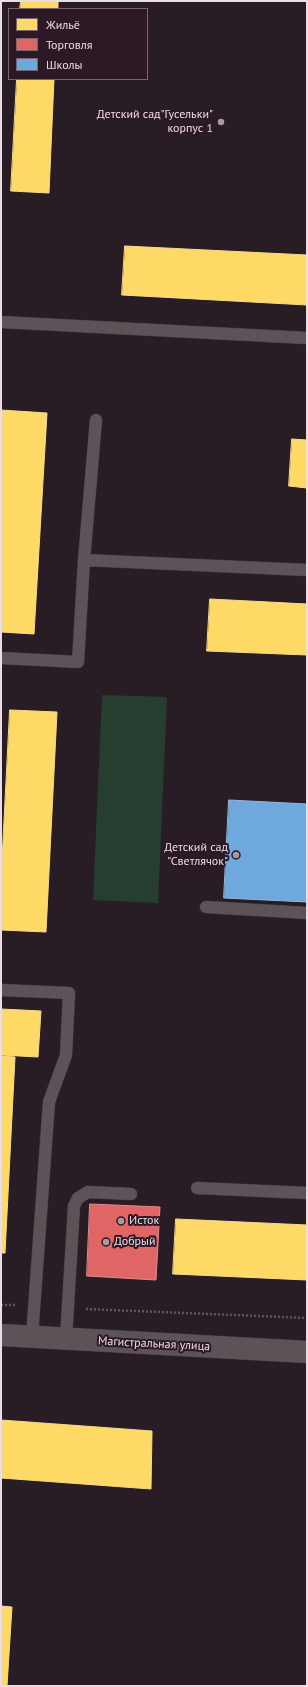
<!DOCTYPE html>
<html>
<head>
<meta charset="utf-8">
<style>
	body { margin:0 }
	#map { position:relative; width:308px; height:1687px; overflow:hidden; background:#281d24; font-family:"PT Sans",sans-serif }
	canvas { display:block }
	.frame { position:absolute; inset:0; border:2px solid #ebdde5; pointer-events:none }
	.legend { position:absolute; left:8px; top:8px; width:140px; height:72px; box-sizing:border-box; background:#2c1925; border:1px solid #786772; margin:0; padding:5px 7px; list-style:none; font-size:12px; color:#ebdde5 }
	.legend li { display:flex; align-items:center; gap:8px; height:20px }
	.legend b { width:20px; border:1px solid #786772 }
</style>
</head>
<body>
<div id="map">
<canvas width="308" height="1687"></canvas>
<div class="frame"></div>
<ul class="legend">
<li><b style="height:11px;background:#ffd966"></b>Жильё</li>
<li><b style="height:11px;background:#e06666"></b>Торговля</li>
<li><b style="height:11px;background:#6fa8dc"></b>Школы</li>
</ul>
</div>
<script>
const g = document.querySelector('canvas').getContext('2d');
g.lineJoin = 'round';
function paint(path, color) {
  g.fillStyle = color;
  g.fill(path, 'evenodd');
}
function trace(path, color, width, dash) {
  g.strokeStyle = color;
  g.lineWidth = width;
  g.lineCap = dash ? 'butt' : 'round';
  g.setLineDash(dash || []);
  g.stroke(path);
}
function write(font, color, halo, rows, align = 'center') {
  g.font = font + ' "PT Sans",sans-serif';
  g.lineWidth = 4;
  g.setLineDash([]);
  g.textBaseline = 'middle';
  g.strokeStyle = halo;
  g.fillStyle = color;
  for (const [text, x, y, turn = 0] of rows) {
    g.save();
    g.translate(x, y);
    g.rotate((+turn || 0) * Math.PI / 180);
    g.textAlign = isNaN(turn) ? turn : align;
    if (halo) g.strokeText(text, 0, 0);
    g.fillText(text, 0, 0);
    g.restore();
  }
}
paint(new Path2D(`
	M 102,695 L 167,697 L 158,903 L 93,900 Z`), '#263e30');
const homes = new Path2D(`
	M 21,1 L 58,1 L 58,9 L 20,9 Z
	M 17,79 L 54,79 L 49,193 L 11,191 Z
	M 125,246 L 307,255 L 307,305 L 122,295 Z
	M 1,410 L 47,413 L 34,634 L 1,632 Z
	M 292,439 L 307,440 L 307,488 L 289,486 Z
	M 210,599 L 307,604 L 307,655 L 207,651 Z
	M 10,710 L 57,712 L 46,932 L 1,930 L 1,880 Z
	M 1,1009 L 41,1011 L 38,1057 L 1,1055 Z
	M 1,1056 L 15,1057 L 5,1253 L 1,1253 Z
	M 176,1219 L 307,1225 L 307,1280 L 173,1274 Z
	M 1,1420 L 152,1431 L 151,1489 L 1,1478 Z
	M 1,1606 L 12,1607 L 7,1686 L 1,1686 Z`);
paint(homes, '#ffd966');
trace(homes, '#f9da8c', 1);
const shops = new Path2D(`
	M 90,1204 L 160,1207 L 156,1280 L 87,1276 Z`);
paint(shops, '#e06666');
trace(shops, '#e38a8c', 1);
const schools = new Path2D(`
	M 229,800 L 307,804 L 307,902 L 224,898 Z`);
paint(schools, '#6fa8dc');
trace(schools, '#94b8df', 1);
const lane = new Path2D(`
	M 1,322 L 307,338
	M 84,560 L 96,420
	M 1,658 L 78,662 L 84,560 L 307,570
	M 206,907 L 307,913
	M 1,990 L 69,993 L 66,1055 L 49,1102 L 32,1337
	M 197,1188 L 307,1193
	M 66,1339 L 74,1206 L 78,1198 L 88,1192 L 131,1194`);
const street = new Path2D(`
	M 1,1335 L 307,1352`);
trace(lane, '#42393e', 13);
trace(street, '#42393e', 23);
trace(new Path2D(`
	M 1,1305 L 15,1305
	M 86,1309 L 307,1318`), '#60585d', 2.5, [2, 2]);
trace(lane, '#5b5357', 12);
trace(street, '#5b5357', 22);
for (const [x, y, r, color] of [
	[221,122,4,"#a79aa1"],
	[236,855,4,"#a79aa1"],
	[121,1221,4,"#a79aa1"],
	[106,1242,4,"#a79aa1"]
]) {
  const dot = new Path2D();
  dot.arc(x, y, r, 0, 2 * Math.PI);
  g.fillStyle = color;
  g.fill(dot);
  trace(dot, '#2c1925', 1.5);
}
write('12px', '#ebdde5', '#2c1925', [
	["Детский сад\"Гусельки\"",213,115],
	["корпус 1",213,129],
	["Детский сад",228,848],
	["\"Светлячок\"",228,862],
	["Исток",129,1221,"left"],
	["Добрый",114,1242,"left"]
], 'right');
write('12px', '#ebdde5', '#2c1925', [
	["Магистральная улица",154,1344,3]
]);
</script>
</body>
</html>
